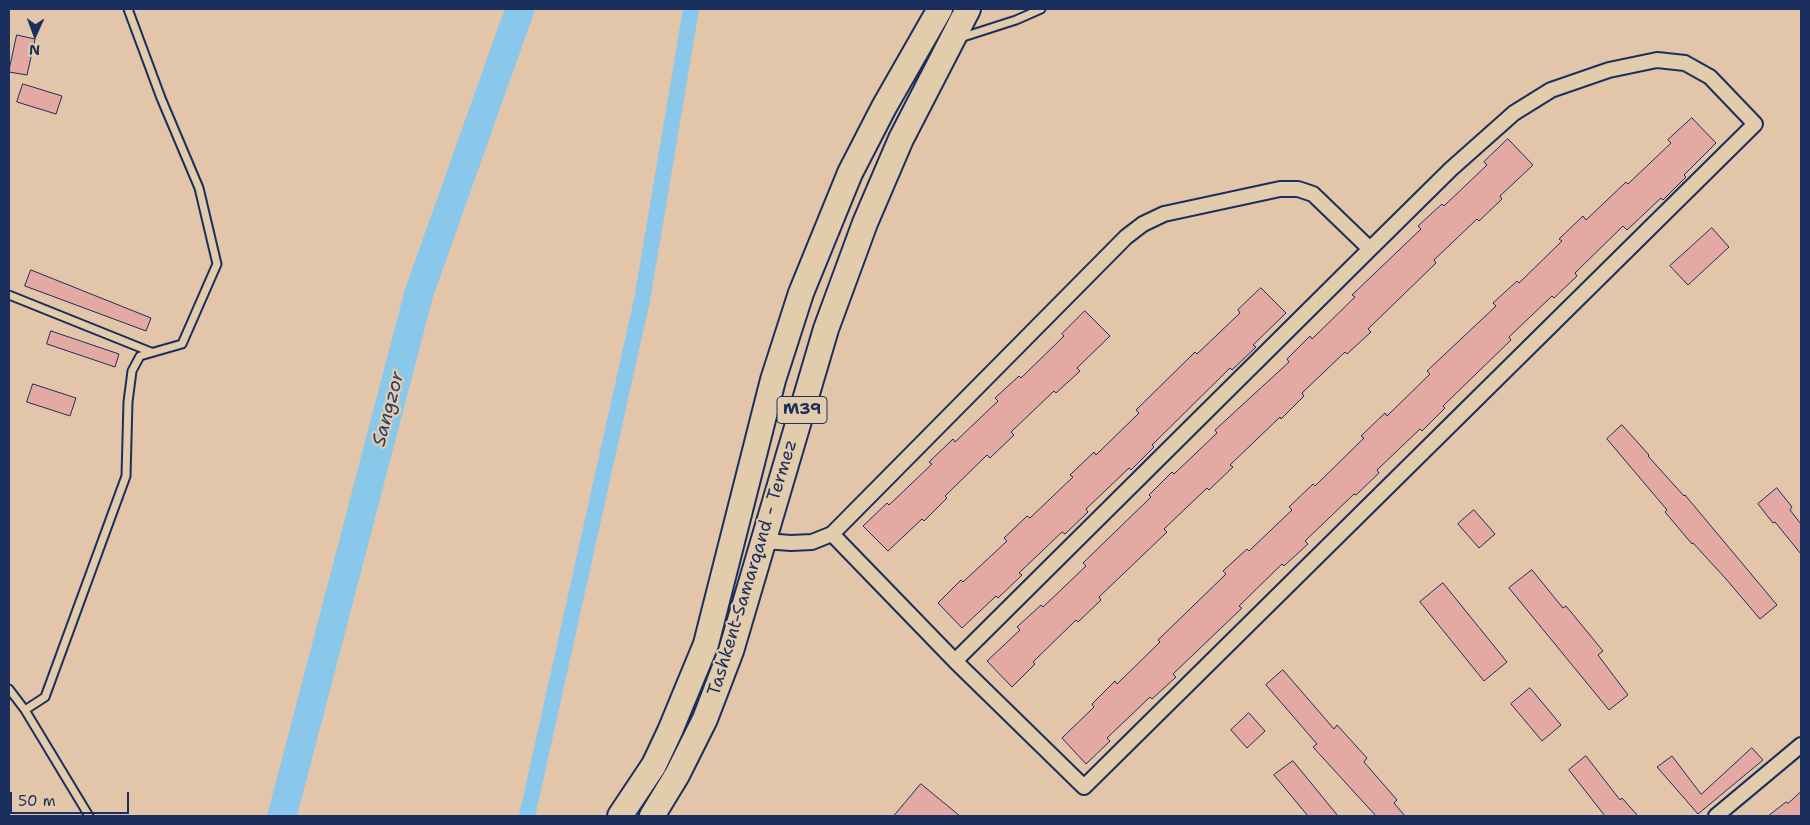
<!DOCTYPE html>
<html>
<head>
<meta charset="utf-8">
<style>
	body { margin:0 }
	#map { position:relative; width:1810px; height:825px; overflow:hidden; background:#e3c5aa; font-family:"Shantell Sans",sans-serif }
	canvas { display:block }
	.frame { position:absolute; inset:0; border:10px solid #1b2f5e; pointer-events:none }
	.north { position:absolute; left:10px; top:10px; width:50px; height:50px; -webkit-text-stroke:4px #e3ccac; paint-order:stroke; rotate:182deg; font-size:14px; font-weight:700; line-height:20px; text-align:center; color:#1b2f5e }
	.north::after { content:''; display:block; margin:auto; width:18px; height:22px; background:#1b2f5e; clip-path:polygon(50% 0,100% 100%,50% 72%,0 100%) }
	.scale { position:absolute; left:10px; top:792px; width:119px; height:22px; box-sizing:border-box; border:2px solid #1b2f5e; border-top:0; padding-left:6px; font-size:15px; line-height:18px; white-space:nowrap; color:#1b2f5e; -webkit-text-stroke:4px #e3ccac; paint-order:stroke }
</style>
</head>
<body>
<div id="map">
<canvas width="1810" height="825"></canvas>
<div class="frame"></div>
<div class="north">N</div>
<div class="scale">50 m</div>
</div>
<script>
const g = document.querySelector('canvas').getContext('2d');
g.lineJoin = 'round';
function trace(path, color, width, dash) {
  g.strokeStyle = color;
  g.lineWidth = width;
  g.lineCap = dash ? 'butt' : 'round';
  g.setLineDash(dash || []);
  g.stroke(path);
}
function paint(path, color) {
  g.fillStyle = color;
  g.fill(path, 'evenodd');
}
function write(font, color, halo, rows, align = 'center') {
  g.font = font + ' "Shantell Sans",sans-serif';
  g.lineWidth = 4.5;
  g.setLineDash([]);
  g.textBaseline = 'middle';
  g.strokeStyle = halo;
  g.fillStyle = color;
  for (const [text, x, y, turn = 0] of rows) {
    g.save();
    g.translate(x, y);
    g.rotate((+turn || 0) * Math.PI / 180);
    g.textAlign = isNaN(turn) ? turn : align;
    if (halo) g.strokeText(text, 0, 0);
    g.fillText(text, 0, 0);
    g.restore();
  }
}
trace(new Path2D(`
	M 527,816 L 642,300 L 691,9`), '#89c8ea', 16);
trace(new Path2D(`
	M 282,816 L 419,293 L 520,9`), '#89c8ea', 29);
const building = new Path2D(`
	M 17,35 L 35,39 L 27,75 L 9,72 Z
	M 23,84 L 62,96 L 56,114 L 17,102 Z
	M 1692,118 L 1716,143 L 1684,175 L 1686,177 L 1663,200 L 1661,198 L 1627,230 L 1623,226 L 1575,273 L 1577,276 L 1554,298 L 1552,296 L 1509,337 L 1511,340 L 1443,406 L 1445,408 L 1422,431 L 1420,429 L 1377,470 L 1379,473 L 1356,495 L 1354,494 L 1305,541 L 1308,544 L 1284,566 L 1282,564 L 1239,606 L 1242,608 L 1173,674 L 1176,677 L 1152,699 L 1150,697 L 1107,738 L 1110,741 L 1086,764 L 1062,738 L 1094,707 L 1092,704 L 1115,681 L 1117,684 L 1160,642 L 1158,640 L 1226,574 L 1223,571 L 1247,549 L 1249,551 L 1292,510 L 1289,507 L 1313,484 L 1315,486 L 1364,438 L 1361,436 L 1385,413 L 1387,416 L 1430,374 L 1427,371 L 1496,306 L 1493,303 L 1517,281 L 1519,283 L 1562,241 L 1559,239 L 1583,216 L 1586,220 L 1626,182 L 1628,184 L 1671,143 L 1668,140 Z
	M 1508,139 L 1533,165 L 1500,196 L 1502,199 L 1479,221 L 1477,219 L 1434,260 L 1436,263 L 1368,329 L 1371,332 L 1347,354 L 1345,352 L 1302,393 L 1304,396 L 1281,419 L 1280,417 L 1230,465 L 1233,467 L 1209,490 L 1207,488 L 1164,529 L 1167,532 L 1099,597 L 1101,600 L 1078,622 L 1076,620 L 1033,662 L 1035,664 L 1012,687 L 987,661 L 1020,630 L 1017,627 L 1041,605 L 1043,607 L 1086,566 L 1083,563 L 1151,497 L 1149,495 L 1172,472 L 1174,474 L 1217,433 L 1215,430 L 1289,362 L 1287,359 L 1310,336 L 1312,339 L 1355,297 L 1352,295 L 1421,229 L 1418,226 L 1442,204 L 1444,206 L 1487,165 L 1484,162 Z
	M 1712,228 L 1729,247 L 1688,285 L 1670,266 Z
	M 31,270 L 151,318 L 146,331 L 25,286 Z
	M 1261,288 L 1286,313 L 1253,345 L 1256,347 L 1232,370 L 1230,368 L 1152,445 L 1154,447 L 1131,470 L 1129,468 L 1086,509 L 1088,512 L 1065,534 L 1062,532 L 1019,573 L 1022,575 L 998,598 L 996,596 L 962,628 L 938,603 L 961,580 L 963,582 L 1007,541 L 1004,538 L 1027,516 L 1030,518 L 1073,477 L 1070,475 L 1094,452 L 1096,455 L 1139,413 L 1136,410 L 1195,352 L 1197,354 L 1240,313 L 1238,310 Z
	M 1085,311 L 1110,336 L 1077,368 L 1080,371 L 1056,393 L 1054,391 L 1011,432 L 1014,435 L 990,458 L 987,455 L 945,496 L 947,498 L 924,521 L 922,519 L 888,551 L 863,526 L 887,503 L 889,505 L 932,464 L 929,462 L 953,439 L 955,442 L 998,401 L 995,398 L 1019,376 L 1021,378 L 1064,336 L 1062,334 Z
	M 51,331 L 119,354 L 115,367 L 47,344 Z
	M 33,384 L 76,398 L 70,416 L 27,402 Z
	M 1622,425 L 1649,455 L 1648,456 L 1684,496 L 1685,495 L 1777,605 L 1760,619 L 1726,579 L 1693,543 L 1692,544 L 1665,512 L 1667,510 L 1607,439 Z
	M 1777,488 L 1792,507 L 1790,510 L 1801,524 L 1801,554 L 1775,522 L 1773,523 L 1758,504 Z
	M 1474,510 L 1495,534 L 1479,548 L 1458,524 Z
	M 1532,570 L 1563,608 L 1566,606 L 1603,651 L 1598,655 L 1628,695 L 1609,710 L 1509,588 Z
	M 1443,583 L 1507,662 L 1484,681 L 1420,602 Z
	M 1283,670 L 1334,729 L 1337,725 L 1367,758 L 1364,762 L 1397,800 L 1394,803 L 1405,816 L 1376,816 L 1313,747 L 1317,744 L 1266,685 Z
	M 1530,688 L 1561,725 L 1542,741 L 1511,704 Z
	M 1249,713 L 1265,731 L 1247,748 L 1231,730 Z
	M 1752,748 L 1763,760 L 1698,814 L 1657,767 L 1672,756 L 1701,794 Z
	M 1586,756 L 1620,800 L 1622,798 L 1638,816 L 1605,816 L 1569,770 Z
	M 1293,761 L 1338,816 L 1308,816 L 1274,775 Z
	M 921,784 L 960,816 L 894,816 Z
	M 1801,792 L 1801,816 L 1768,816 L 1786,802 L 1788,803 Z`);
paint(building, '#e3a9a2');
trace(building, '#1b2f5e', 1);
const service = new Path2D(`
	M 960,38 L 1016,20 L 1041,9
	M 9,295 L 151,352
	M 9,689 L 25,710 L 89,816
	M 25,710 L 45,697 L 126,476 L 128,402 L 132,371 L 140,356 L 182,344 L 217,264 L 199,188 L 161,98 L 128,9`);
const minor = new Path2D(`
	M 832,534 L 955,661
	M 764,541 L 791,543 L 812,542 L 832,534 L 1126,237 L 1143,224 L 1164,214 L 1280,189 L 1298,189 L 1313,194 L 1370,249 L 955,661 L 1084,787 L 1755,124 L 1710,77 L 1685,63 L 1657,60 L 1609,70 L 1551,90 L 1514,113 L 1451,169 L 1370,249
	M 1716,816 L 1801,745`);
const trunk = new Path2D(`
	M 620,816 L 654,765 L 670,731 L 706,644 L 773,380 L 801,293 L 850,173 L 884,107 L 940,9
	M 652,816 L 677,775 L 705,719 L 731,651 L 826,329 L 865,223 L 901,139 L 968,9`);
trace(service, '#1b2f5e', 11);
trace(minor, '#1b2f5e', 18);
trace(trunk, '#1b2f5e', 28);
trace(service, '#e3ccac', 7);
trace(minor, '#e3ccac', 14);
trace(trunk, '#e3ccac', 24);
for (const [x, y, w] of [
	[802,410,50]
]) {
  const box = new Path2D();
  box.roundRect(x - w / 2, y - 13.5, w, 27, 4);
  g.fillStyle = '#e3ccac';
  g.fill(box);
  trace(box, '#1b2f5e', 1);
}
write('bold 16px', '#1b2f5e', null, [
	["M39",802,410]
]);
write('18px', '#1b2f5e', '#e3ccac', [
	["Tashkent-Samarqand - Termez",753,568,-73]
]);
write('italic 19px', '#263e6c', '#e3ccac', [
	["Sangzor",389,409,-75]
]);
</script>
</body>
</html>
